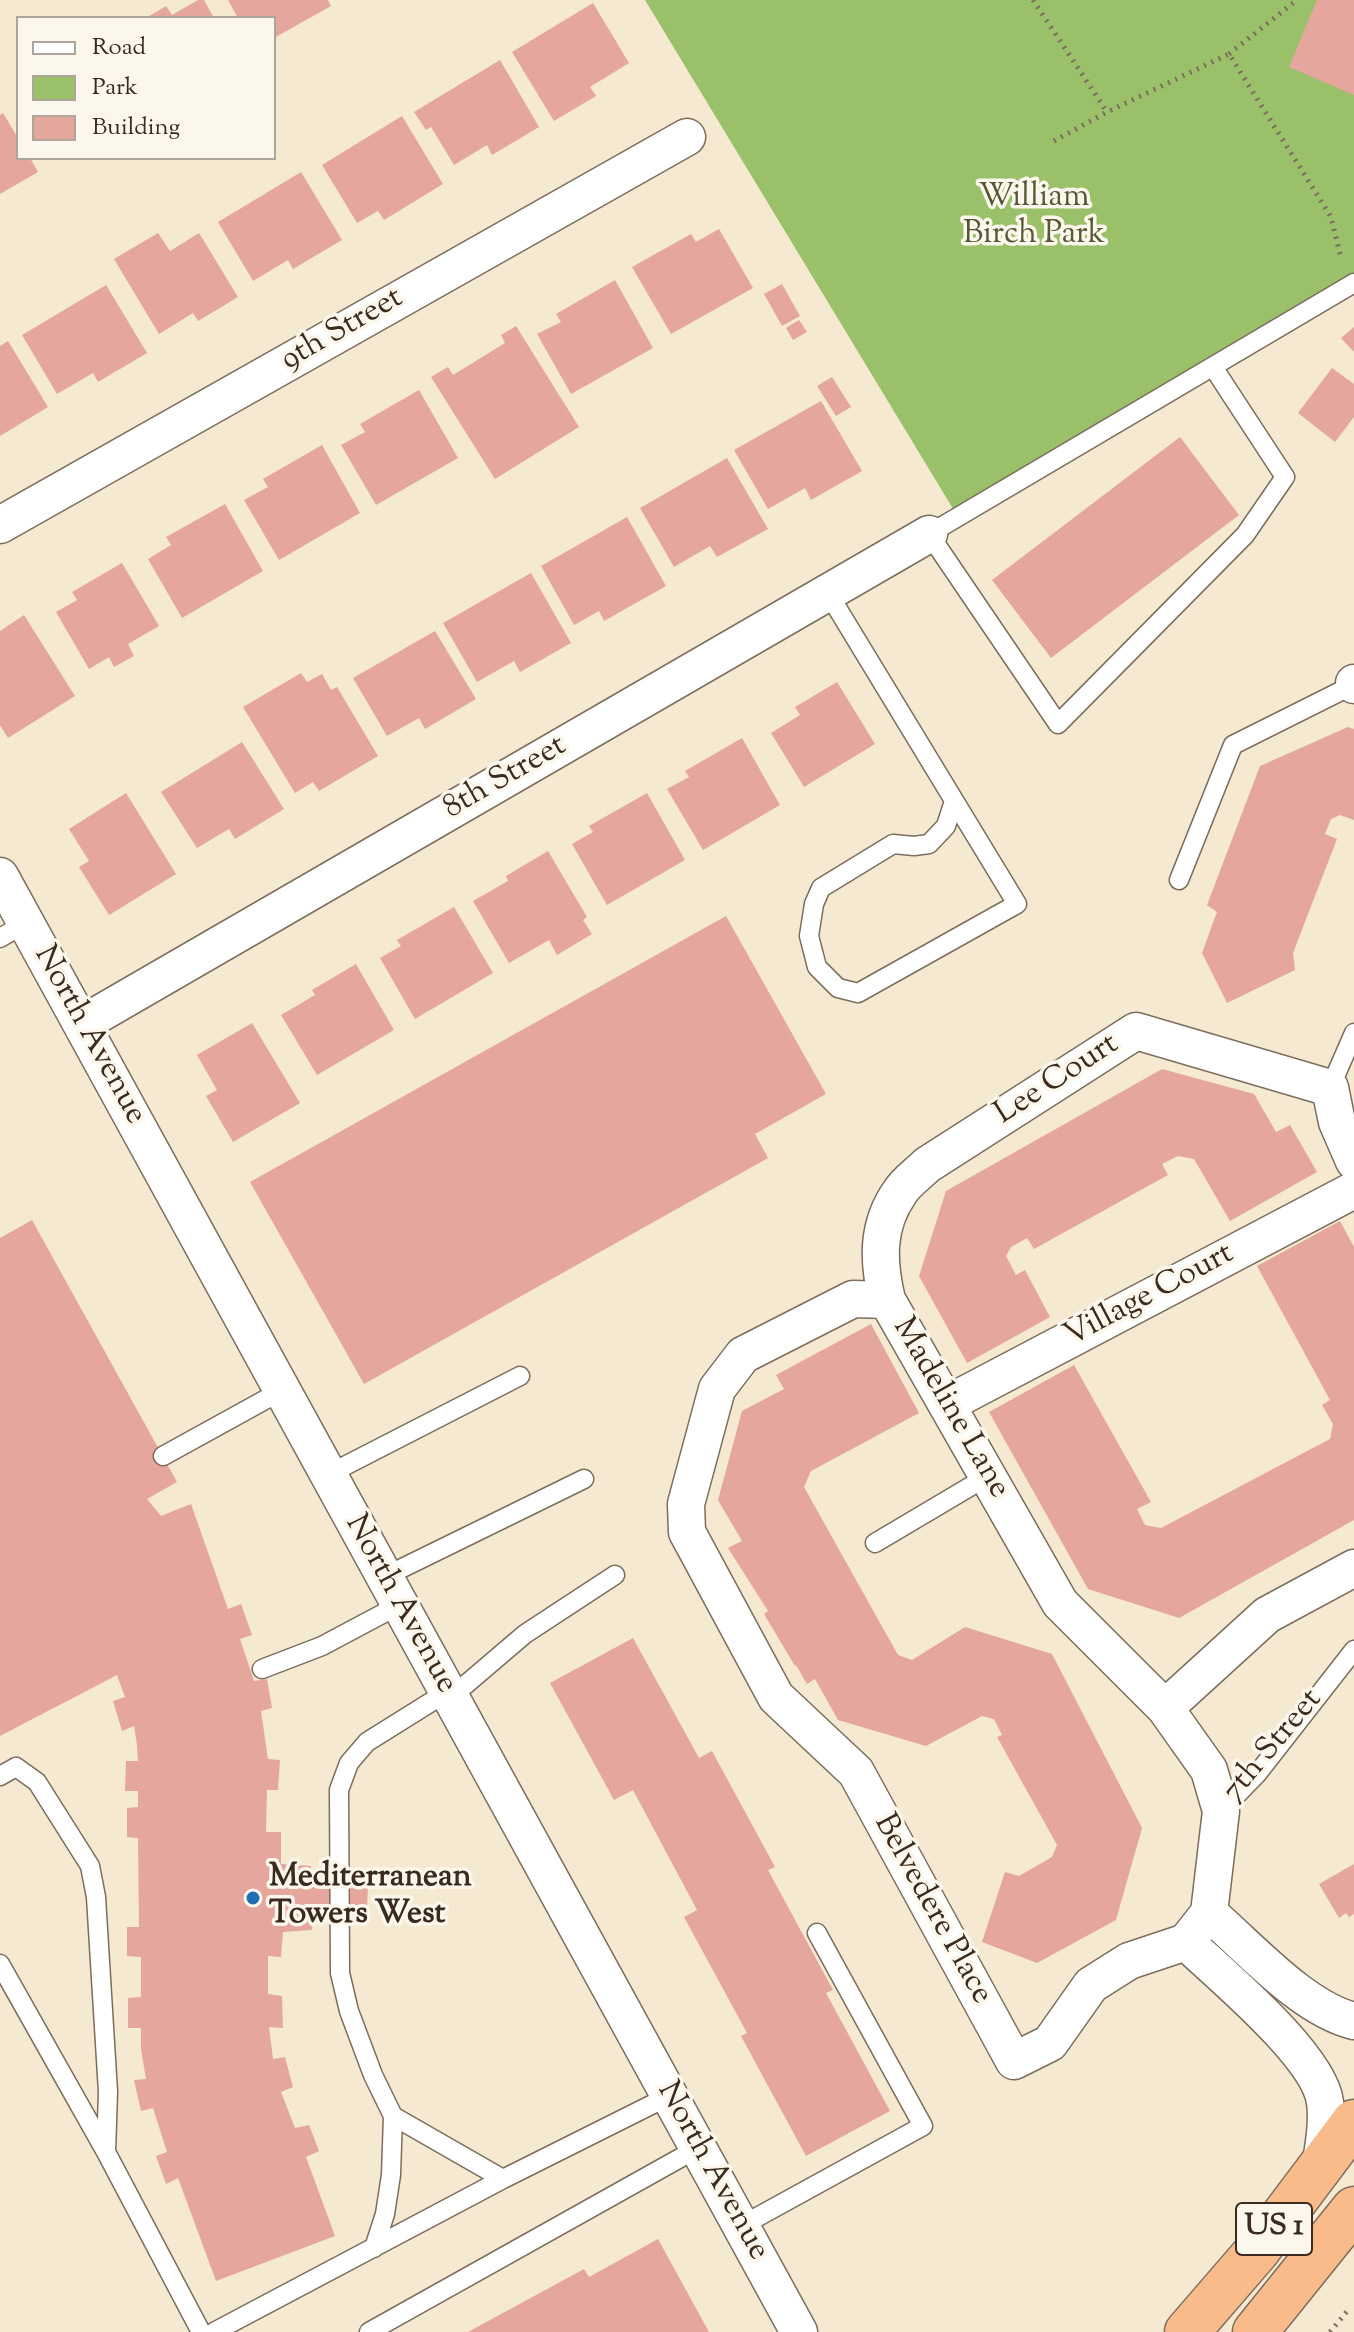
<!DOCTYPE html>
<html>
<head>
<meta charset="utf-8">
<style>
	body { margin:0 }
	#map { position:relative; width:1354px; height:2332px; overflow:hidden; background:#f5e9d1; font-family:"Sorts Mill Goudy",serif }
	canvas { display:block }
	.legend { position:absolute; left:16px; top:16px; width:260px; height:144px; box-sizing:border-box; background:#fbf7ec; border:2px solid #aea59a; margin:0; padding:10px 14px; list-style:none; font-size:24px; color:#3b2a1e }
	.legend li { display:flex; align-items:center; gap:16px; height:40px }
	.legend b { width:40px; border:2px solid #aea59a }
</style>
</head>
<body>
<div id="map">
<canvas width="1354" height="2332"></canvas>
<ul class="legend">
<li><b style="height:10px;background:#fff"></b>Road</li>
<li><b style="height:22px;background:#9bc06a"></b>Park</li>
<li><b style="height:22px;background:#e5a69d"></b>Building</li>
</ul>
</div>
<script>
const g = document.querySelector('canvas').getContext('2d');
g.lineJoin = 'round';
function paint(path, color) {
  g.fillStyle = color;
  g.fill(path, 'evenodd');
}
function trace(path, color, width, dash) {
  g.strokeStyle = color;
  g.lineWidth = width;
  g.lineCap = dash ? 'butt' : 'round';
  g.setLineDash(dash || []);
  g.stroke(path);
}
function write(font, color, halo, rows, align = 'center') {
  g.font = font + ' "Sorts Mill Goudy",serif';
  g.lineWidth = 7;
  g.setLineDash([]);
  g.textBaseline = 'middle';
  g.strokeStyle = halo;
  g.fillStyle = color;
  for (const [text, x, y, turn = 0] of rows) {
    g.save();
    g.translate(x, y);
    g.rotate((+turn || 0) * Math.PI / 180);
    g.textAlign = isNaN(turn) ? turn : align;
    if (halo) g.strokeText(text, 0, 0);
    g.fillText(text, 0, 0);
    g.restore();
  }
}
paint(new Path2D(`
	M 645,0 L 1354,0 L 1354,283 L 958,517 Z`), '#9bc06a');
paint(new Path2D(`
	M 198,0 L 204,0 L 214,18 L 146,18 L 166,6 L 172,15 Z
	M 228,0 L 328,0 L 331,6 L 274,38 L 274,18 L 238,18 Z
	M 1317,0 L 1354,0 L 1354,95 L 1289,67 Z
	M 593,3 L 629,63 L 590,87 L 596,96 L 554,121 L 512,52 Z
	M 500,60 L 539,127 L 492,155 L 487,145 L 454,165 L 431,127 L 426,130 L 414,112 Z
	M 3,113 L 18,138 L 18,158 L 30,158 L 38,172 L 0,194 L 0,115 Z
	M 402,116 L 443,184 L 384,220 L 378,211 L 357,223 L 322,165 Z
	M 301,172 L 342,240 L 293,269 L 288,260 L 253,281 L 218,222 Z
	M 719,229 L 753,288 L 671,334 L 632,267 L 691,234 L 696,242 Z
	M 158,233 L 170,251 L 199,233 L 238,297 L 198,321 L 193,313 L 159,334 L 114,259 Z
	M 615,280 L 653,348 L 571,394 L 537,334 L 561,322 L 556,314 Z
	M 782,284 L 800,316 L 782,326 L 764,294 Z
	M 106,285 L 147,353 L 98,382 L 93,373 L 57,394 L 22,335 Z
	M 799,320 L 807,332 L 793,340 L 786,328 Z
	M 516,326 L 579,427 L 495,479 L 431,377 L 448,367 L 453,375 L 505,343 L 501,335 Z
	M 1354,327 L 1354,352 L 1341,338 Z
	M 8,341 L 48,407 L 0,436 L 0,346 Z
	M 1332,368 L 1354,384 L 1354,417 L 1335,442 L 1298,413 Z
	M 832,377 L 851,407 L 836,416 L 817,386 Z
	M 419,390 L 458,458 L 376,505 L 341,445 L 365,432 L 360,424 Z
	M 821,401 L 862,471 L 811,500 L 805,488 L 768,509 L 734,450 Z
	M 1180,437 L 1239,515 L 1051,658 L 992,580 Z
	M 322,445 L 360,513 L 279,560 L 244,500 L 268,487 L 263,479 Z
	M 727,458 L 768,529 L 717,557 L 710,546 L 674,567 L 640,508 Z
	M 225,504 L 263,571 L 182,618 L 148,559 L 171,545 L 166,537 Z
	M 627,517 L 666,586 L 604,621 L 599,611 L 574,625 L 541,566 Z
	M 122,563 L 159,626 L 128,644 L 134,656 L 114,667 L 109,657 L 89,669 L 56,612 L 77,600 L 72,592 Z
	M 531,573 L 571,643 L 520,672 L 514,661 L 477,682 L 443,623 Z
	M 24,615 L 75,696 L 8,738 L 0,725 L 0,631 Z
	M 435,631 L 476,699 L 425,729 L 419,718 L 387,736 L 353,678 Z
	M 301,673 L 307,682 L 322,674 L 331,690 L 337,687 L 378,756 L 319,791 L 313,782 L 295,793 L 243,707 Z
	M 837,682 L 875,744 L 804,787 L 771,733 L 800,715 L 795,707 Z
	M 1348,727 L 1354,729 L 1354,820 L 1340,815 L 1331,819 L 1325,834 L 1337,839 L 1293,953 L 1295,970 L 1227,1003 L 1202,953 L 1217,912 L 1207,905 L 1260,766 Z
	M 742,738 L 780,805 L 703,850 L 667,789 L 689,777 L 685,771 Z
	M 242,742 L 284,809 L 235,839 L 229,829 L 197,848 L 161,792 Z
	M 126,793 L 176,874 L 109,915 L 79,867 L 89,861 L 69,829 Z
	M 647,793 L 685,860 L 607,905 L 572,844 L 593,832 L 589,826 Z
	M 548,851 L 587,917 L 583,920 L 592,934 L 557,955 L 549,940 L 509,963 L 473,901 L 508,881 L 506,876 Z
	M 454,907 L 493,973 L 415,1019 L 380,958 L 401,946 L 397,940 Z
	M 726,916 L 826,1094 L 755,1134 L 768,1158 L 364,1384 L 250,1182 Z
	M 356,964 L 394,1030 L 317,1075 L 281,1015 L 315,995 L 312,990 Z
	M 252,1023 L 300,1103 L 233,1142 L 206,1096 L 217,1090 L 197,1055 Z
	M 1162,1069 L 1254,1094 L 1276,1132 L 1290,1125 L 1317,1172 L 1230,1221 L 1194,1159 L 1178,1156 L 1162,1164 L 1168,1175 L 1034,1249 L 1027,1238 L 1011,1247 L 1006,1256 L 1016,1275 L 1025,1270 L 1050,1317 L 967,1363 L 919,1276 L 946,1191 Z
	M 32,1220 L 177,1482 L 147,1499 L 161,1516 L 191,1504 L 228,1609 L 241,1604 L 252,1635 L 240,1639 L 254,1681 L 267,1679 L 272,1708 L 261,1711 L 268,1759 L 280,1760 L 278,1790 L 267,1790 L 266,1832 L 281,1832 L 281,1864 L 311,1866 L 309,1883 L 368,1882 L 367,1913 L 311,1914 L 312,1930 L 283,1932 L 281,1957 L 268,1956 L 268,1994 L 282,1996 L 283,2028 L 269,2027 L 273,2059 L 285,2057 L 293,2087 L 281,2092 L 295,2128 L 309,2125 L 319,2151 L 306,2157 L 335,2236 L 216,2281 L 178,2178 L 166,2184 L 156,2156 L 167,2152 L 153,2108 L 141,2111 L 134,2080 L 146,2079 L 141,2049 L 141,2028 L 128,2028 L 128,1998 L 141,1997 L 141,1957 L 127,1956 L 127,1927 L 139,1927 L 138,1838 L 127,1837 L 127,1808 L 138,1807 L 138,1791 L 125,1791 L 126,1761 L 138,1761 L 137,1745 L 134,1726 L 122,1731 L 113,1701 L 125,1697 L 117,1675 L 0,1736 L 0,1238 Z
	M 1340,1221 L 1354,1247 L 1354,1520 L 1179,1618 L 1088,1589 L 989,1412 L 1074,1365 L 1151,1502 L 1137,1509 L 1145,1525 L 1161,1528 L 1330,1439 L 1333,1424 L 1322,1405 L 1330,1400 L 1257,1266 Z
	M 871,1324 L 919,1413 L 811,1471 L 804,1487 L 898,1655 L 912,1660 L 965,1627 L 1052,1654 L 1142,1828 L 1116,1920 L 1037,1963 L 982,1942 L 1005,1872 L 1019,1876 L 1052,1857 L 1057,1845 L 997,1737 L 1002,1735 L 994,1719 L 982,1716 L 926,1746 L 838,1720 L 815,1679 L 807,1684 L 796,1665 L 795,1666 L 764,1614 L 768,1611 L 728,1548 L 742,1541 L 718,1500 L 742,1411 L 784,1389 L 776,1375 Z
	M 633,1638 L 699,1758 L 712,1751 L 775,1867 L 768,1870 L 833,1990 L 826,1993 L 890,2111 L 806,2156 L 741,2036 L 747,2033 L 684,1917 L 697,1910 L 633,1790 L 614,1800 L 550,1683 Z
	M 1354,1864 L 1354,1914 L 1349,1917 L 1346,1913 L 1339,1918 L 1319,1884 Z
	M 658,2239 L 709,2332 L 468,2332 L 584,2269 L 589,2277 Z`), '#e5a69d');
const lane = new Path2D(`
	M 1213,367 L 1285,477 L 1245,535 L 1058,724 L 929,534 L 1354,283
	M 828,593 L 1017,904 L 858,993 L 838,988 L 817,967 L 809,936 L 814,904 L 821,888 L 893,844 L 914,846 L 929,844 L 946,826 L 954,801
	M 1179,880 L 1233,745 L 1353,685
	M 0,938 L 26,923
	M 1330,1088 L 1354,1033
	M 163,1456 L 281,1391
	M 327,1475 L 520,1376
	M 875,1543 L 988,1476
	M 384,1577 L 584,1479
	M 262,1669 L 322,1646 L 399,1605
	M 447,1692 L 367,1742 L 349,1763 L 339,1790 L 340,1973 L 349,2011 L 373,2075 L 393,2116 L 503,2179
	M 450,1698 L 525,1634 L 615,1575
	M 0,1776 L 16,1767 L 37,1782 L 90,1866 L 96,1897 L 108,2092 L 106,2152
	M 1221,1811 L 1257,1774 L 1354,1650
	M 0,1964 L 106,2152 L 201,2332
	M 741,2226 L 923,2126 L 817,1933
	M 374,2248 L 385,2214 L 391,2175 L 393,2116
	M 214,2332 L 503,2179 L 669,2096
	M 369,2332 L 698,2148`);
const street = new Path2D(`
	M 0,525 L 687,137
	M 1354,683 L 1354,685
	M 0,876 L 799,2332
	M 82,1024 L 929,534
	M 853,1299 L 887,1300 L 1060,1603 L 1165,1708 L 1209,1770 L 1221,1811 L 1209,1913 L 1186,1942 L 1129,1961 L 1091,1985 L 1050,2043 L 1014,2061 L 856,1772 L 776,1697 L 687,1532 L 686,1504 L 717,1389 L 743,1355 Z
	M 887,1300 C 878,1262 876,1226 900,1192 C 906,1182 918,1174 927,1165 L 1136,1031 L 1330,1088 L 1337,1122 L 1354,1161
	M 947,1404 L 1354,1190
	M 1165,1708 L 1267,1615 L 1354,1568
	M 1209,1913 C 1250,1948 1302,2008 1354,2021
	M 1186,1942 C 1222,1976 1319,2056 1325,2102 C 1328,2124 1323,2148 1320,2169`);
const highway = new Path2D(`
	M 1187,2332 L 1257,2251 L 1354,2122
	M 1255,2332 L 1354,2209`);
trace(lane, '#7c6d5d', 21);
trace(street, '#7c6d5d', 39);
trace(highway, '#7c6d5d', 47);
trace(new Path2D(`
	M 1033,0 L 1107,112
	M 1229,54 L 1297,0
	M 1054,141 L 1107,112 L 1229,54 L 1331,217 L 1341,258
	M 1330,2332 L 1349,2309`), '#7c6d5d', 5, [2, 6]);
trace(lane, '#fff', 18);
trace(street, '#fff', 36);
trace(highway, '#fabb8b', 44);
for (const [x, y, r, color] of [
	[253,1898,8,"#1f6fb2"]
]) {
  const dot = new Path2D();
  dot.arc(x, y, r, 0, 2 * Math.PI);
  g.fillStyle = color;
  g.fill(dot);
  trace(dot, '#fbf7ec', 3);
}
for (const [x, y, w] of [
	[1274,2229,76]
]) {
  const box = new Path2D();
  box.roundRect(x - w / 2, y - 26, w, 52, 6);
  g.fillStyle = '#fbf7ec';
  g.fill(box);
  trace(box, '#3b2a1e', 2);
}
write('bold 30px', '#3b2a1e', null, [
	["US 1",1274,2229]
]);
write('32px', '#585735', '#fbf7ec', [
	["William",1034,200],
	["Birch Park",1034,237]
]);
write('32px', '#3b2a1e', '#fbf7ec', [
	["9th Street",343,331,-30],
	["8th Street",506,779,-30],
	["North Avenue",88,1036,61],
	["Lee Court",1058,1081,-33],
	["Village Court",1150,1297,-28],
	["Madeline Lane",949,1409,60],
	["North Avenue",399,1605,61],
	["7th Street",1274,1747,-50],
	["Belvedere Place",931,1910,61],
	["North Avenue",711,2172,61]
]);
write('bold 32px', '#3b2a1e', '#fbf7ec', [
	["Mediterranean",269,1880],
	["Towers West",269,1917]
], 'left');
</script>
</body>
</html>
